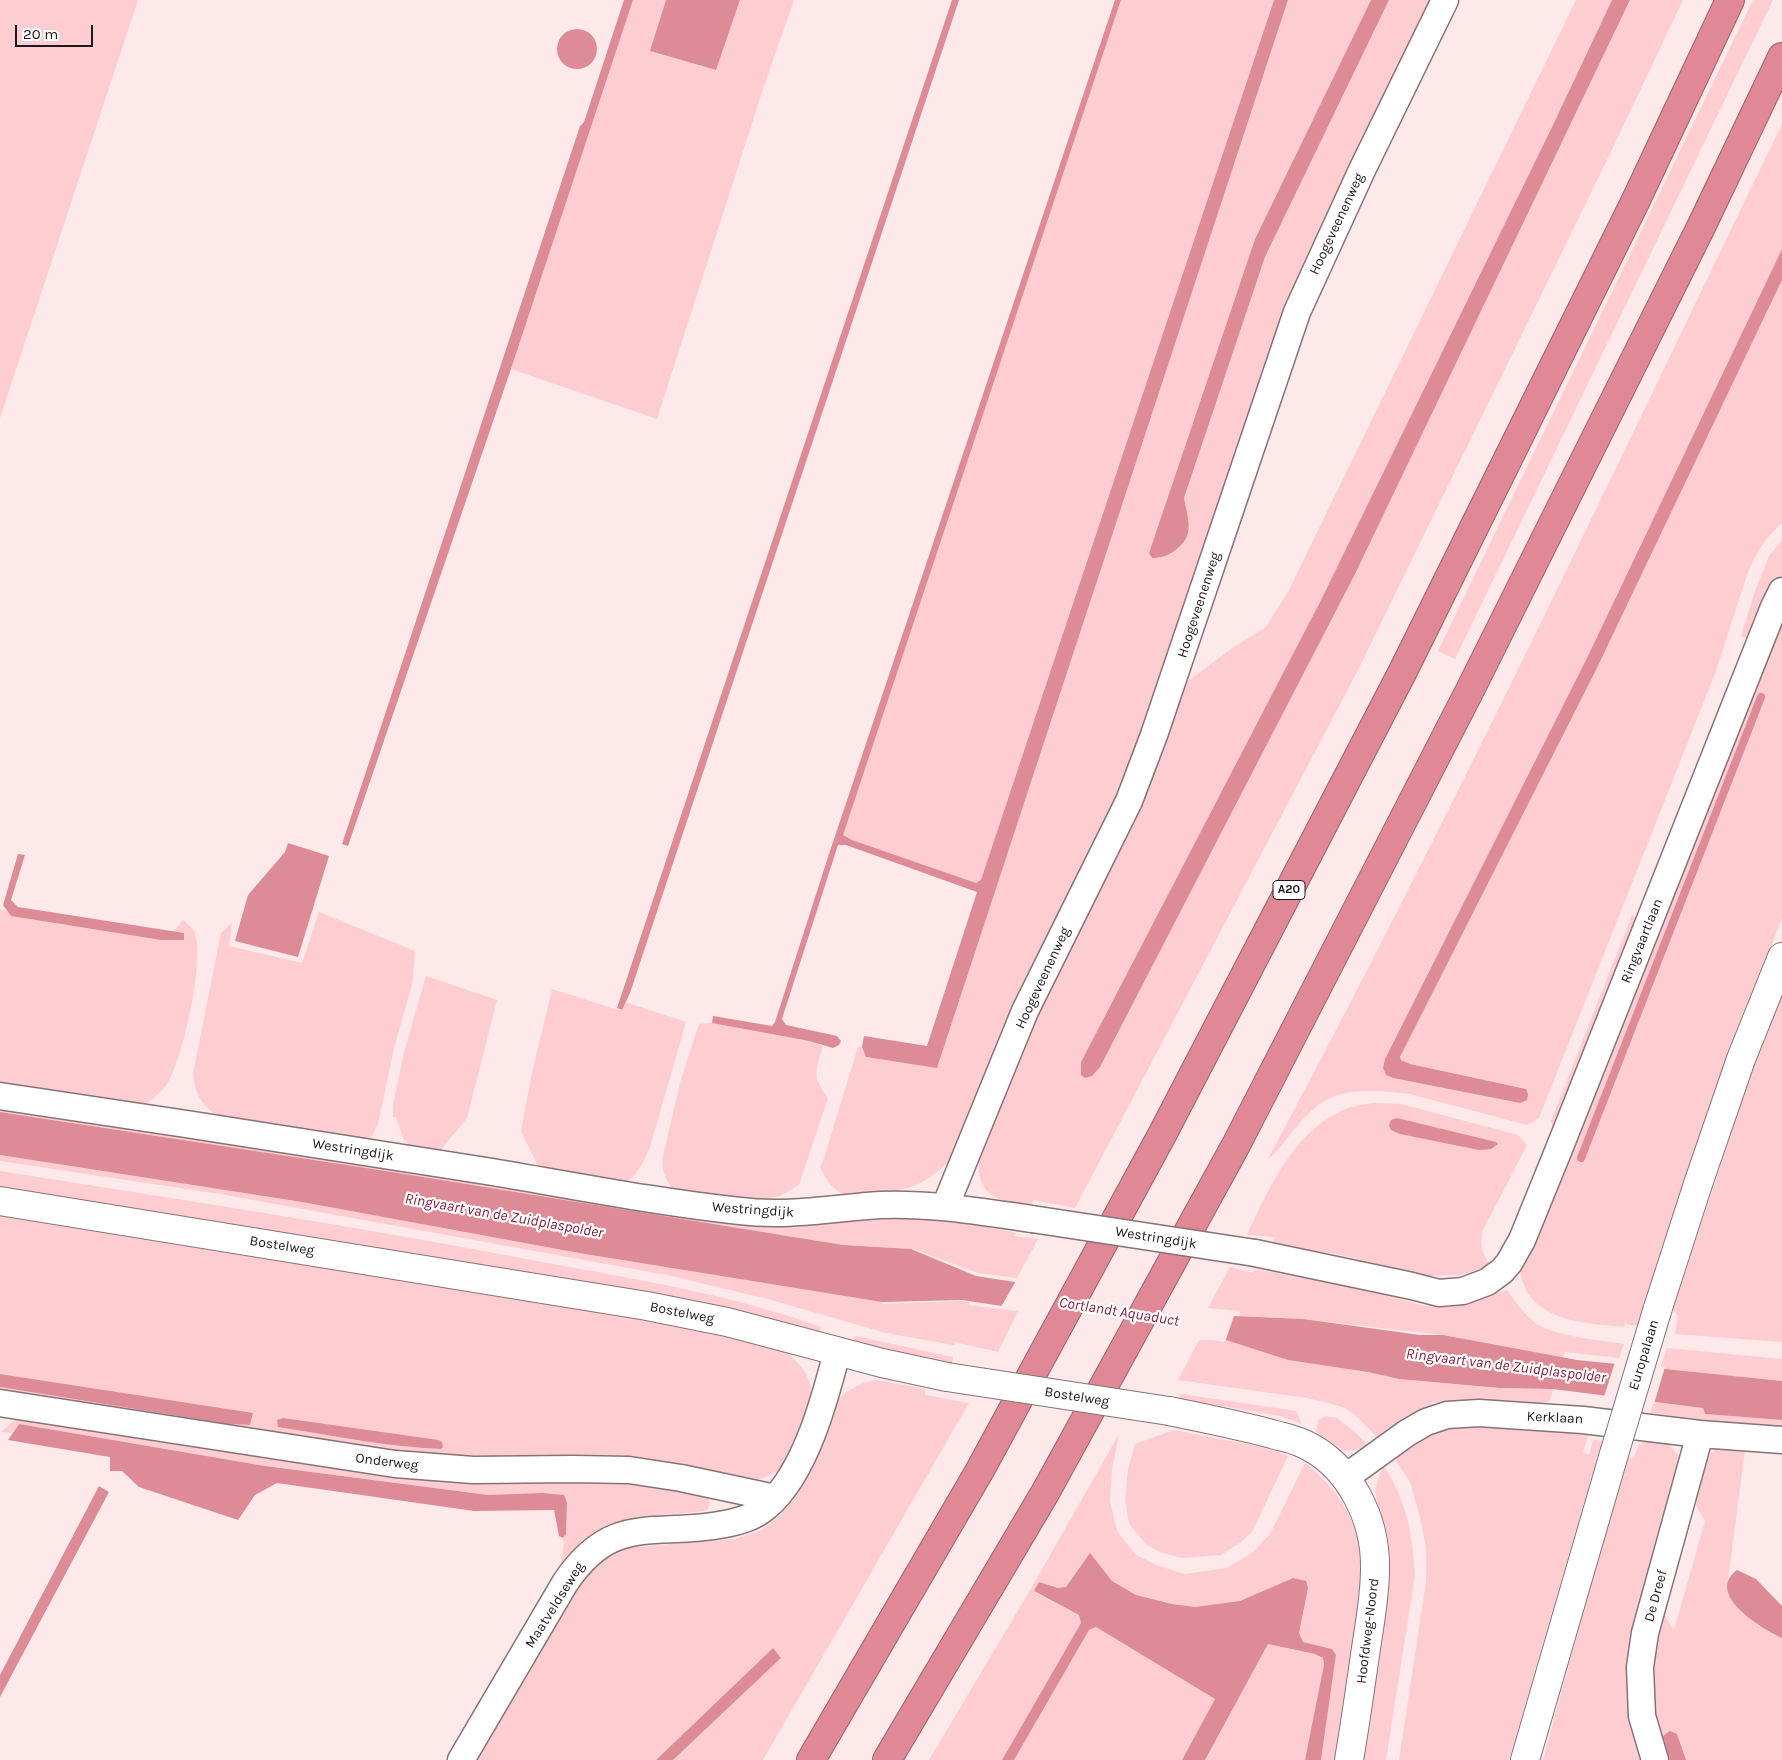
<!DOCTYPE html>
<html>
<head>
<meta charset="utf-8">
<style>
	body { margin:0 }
	#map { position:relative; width:1782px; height:1760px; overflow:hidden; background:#fde8ea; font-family:Karla,sans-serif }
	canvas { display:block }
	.scale { position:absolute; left:15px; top:25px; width:78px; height:22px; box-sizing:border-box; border:2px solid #1f1819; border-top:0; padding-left:6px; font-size:15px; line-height:18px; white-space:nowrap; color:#1f1819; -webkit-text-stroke:4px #fff; paint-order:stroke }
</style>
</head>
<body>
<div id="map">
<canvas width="1782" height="1760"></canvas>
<div class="scale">20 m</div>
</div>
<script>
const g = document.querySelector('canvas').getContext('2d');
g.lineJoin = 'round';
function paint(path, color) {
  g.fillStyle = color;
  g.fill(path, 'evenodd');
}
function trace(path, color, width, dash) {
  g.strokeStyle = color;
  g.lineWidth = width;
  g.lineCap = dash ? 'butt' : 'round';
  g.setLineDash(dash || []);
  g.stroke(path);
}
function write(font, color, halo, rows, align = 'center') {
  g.font = font + ' Karla,sans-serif';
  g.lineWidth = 4.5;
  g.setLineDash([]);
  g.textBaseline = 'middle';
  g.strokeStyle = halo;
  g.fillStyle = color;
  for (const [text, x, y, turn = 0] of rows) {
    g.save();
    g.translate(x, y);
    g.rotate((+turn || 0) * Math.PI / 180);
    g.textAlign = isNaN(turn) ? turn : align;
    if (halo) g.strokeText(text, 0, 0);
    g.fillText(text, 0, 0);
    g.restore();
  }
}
paint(new Path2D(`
	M 0,0 L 138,0 L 0,418 Z
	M 633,0 L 666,0 L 651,52 L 716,70 L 740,0 L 794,0 L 764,86 L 657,419 L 511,369 Z
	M 1121,0 L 1274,0 L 981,881 L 976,883 L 852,840 L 843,835 L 843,831 Z
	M 1288,0 L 1371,0 L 1255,239 L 1149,553 L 1190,528 L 1184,498 L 1265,257 L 1389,0 L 1431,0 L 1323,222 L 1287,310 L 1123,794 L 953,1157 C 929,1183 906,1192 872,1195 C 866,1196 858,1198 852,1197 C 836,1195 826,1180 820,1167 L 823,1161 L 858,1047 L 862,1047 L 866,1057 L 937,1067 Z
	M 1576,0 L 1612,0 L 1551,129 L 1320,602 L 1081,1062 L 1081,1074 L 1565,136 L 1630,0 L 1683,0 L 1606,162 L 1358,670 L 1075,1208 L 1033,1200 L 1032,1205 C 1011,1203 986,1202 980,1177 C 974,1157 992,1120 1000,1101 C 1023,1042 1049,985 1075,927 C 1111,846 1147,765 1184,684 L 1231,649 L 1266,627 L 1288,592 Z
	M 1753,0 L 1773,0 L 1455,659 L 1438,651 Z
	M 1782,124 L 1782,249 L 1586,660 L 1385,1059 L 1383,1068 L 1386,1075 L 1393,1078 L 1520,1103 L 1526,1089 L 1410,1064 L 1401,1060 L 1402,1052 L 1596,670 L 1782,280 L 1782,523 L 1769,536 L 1757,553 L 1748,572 L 1716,671 L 1539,1118 L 1527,1125 L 1410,1094 C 1382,1091 1344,1086 1320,1104 C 1312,1109 1305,1117 1298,1125 C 1288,1136 1280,1150 1268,1159 C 1450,820 1614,471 1782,124 Z
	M 1782,540 L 1782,575 L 1771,589 L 1750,640 L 1741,636 L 1754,594 L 1769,556 Z
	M 1782,616 L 1782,918 L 1735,1037 L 1693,1155 L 1639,1326 L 1626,1324 L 1627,1319 L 1624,1327 C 1592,1324 1545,1322 1527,1292 C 1524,1286 1522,1279 1520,1273 L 1563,1160 Z
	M 0,909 L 7,911 L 11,916 L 161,940 L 184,933 L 173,932 L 183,920 C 186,923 192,927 194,931 C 206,957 183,1059 167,1084 C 161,1093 151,1100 142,1107 L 0,1087 Z
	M 319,912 L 415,951 L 413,981 L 394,1048 L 378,1124 L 372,1136 L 366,1141 L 226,1121 C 206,1110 195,1098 193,1074 L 221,933 L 232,923 L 229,946 L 302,963 Z
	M 1632,915 L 1638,919 L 1553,1129 L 1551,1121 Z
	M 426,976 L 497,1000 L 467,1118 L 440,1151 L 414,1149 L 404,1140 L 396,1117 L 393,1117 L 393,1105 L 404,1052 Z
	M 552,989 L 618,1010 L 622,1010 L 625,1002 L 686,1022 L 650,1147 C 643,1164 637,1176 621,1186 L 545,1172 L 538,1166 L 521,1131 L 532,1073 Z
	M 1782,996 L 1782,1342 L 1675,1334 L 1678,1316 L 1673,1309 L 1754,1065 Z
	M 712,1023 L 809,1041 L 823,1046 C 816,1071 811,1075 828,1098 L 799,1185 L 780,1196 L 752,1201 L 674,1192 C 668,1182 662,1173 662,1160 L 680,1083 L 699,1024 Z
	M 1374,1103 L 1401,1104 L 1518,1135 L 1527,1145 L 1483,1230 C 1480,1243 1481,1252 1489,1263 L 1478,1270 L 1461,1275 L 1428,1276 L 1341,1255 L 1273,1244 L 1274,1237 L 1247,1235 C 1270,1186 1296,1126 1351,1107 C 1359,1105 1367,1104 1374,1103 Z
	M 0,1104 L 879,1218 L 915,1217 L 955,1221 L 1016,1233 L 1014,1236 L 1038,1239 L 1017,1278 L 978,1273 L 914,1249 L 843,1245 L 386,1171 L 0,1112 Z
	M 0,1155 L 302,1202 L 579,1253 L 882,1302 L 883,1304 L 961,1301 L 969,1302 L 969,1305 L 1018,1311 L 998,1352 L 955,1342 L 954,1345 L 886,1333 L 768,1299 L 667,1275 L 220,1194 L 0,1161 Z
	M 0,1171 C 177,1199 355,1226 531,1260 C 628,1278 727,1293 821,1327 L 818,1334 L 653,1294 L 563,1278 L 244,1229 L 0,1190 Z
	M 0,1214 L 480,1288 L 715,1332 L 781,1349 C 799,1361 816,1380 811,1404 C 809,1413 803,1423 799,1433 C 788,1461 783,1476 750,1481 L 474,1464 L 288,1438 L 276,1432 L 0,1392 L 0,1387 L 228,1424 L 250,1425 L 253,1414 L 0,1374 ZM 283,1418 L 439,1440 L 442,1442 L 443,1447 L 441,1449 C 386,1447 331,1432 277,1420 Z
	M 1230,1267 L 1253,1273 L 1254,1269 L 1350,1286 L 1425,1306 L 1454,1307 L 1507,1290 C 1515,1301 1523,1313 1534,1322 C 1551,1336 1601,1340 1624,1344 L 1619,1358 L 1565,1352 L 1563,1358 L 1443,1335 L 1303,1319 L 1239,1316 L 1240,1311 L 1208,1308 Z
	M 855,1336 L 953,1357 L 952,1364 L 853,1342 Z
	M 1199,1340 L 1226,1340 L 1288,1360 L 1368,1372 L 1399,1379 L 1500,1388 L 1553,1389 L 1550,1401 L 1536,1407 L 1432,1402 L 1430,1412 L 1381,1441 L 1357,1417 L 1345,1408 L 1328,1403 L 1307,1398 L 1178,1380 Z
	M 1667,1348 L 1782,1359 L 1782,1381 L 1660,1369 Z
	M 877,1380 L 925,1389 L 925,1395 L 969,1403 L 763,1760 L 673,1760 L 781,1658 L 773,1648 L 656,1760 L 476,1760 L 578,1586 L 601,1560 L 615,1551 L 635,1547 L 735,1539 L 762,1530 L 780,1515 L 798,1495 L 838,1399 C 850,1389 861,1382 877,1380 Z
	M 1181,1394 L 1296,1411 L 1302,1424 L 1280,1416 L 1179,1399 Z
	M 1654,1401 L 1703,1408 L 1705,1414 L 1782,1420 L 1782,1430 L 1650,1413 Z
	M 1326,1416 L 1337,1418 L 1356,1433 L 1371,1448 L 1344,1451 L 1316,1432 L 1318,1420 Z
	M 18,1417 L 595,1477 L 706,1494 L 710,1504 L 708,1509 L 704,1511 C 673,1515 620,1514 595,1532 C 580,1542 570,1558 559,1572 L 564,1543 L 563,1538 L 566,1534 L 567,1503 L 541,1493 L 488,1495 L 265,1466 L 19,1424 L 12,1433 L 1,1432 Z
	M 1461,1425 L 1589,1433 L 1583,1452 L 1589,1455 L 1593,1440 L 1602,1441 L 1509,1760 L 1399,1760 L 1426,1582 L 1426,1548 L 1420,1517 L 1410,1482 L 1393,1456 C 1415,1441 1434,1431 1461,1425 Z
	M 1174,1430 L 1271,1449 L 1288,1456 L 1252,1532 L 1241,1542 L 1221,1555 L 1181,1558 L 1160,1552 L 1146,1544 L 1129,1524 L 1125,1500 L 1128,1469 L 1135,1444 Z
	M 1119,1434 L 1112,1470 L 1110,1501 L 1117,1531 L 1135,1554 L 1156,1565 L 1185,1574 L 1227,1568 L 1253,1552 L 1270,1534 L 1305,1463 C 1346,1495 1366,1536 1363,1589 C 1363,1609 1357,1630 1354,1650 C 1348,1687 1343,1723 1337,1760 L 1321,1760 L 1336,1655 L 1332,1649 L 1303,1642 L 1299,1633 L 1308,1588 L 1293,1578 L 1240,1601 L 1195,1607 L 1172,1604 L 1136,1595 L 1112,1581 L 1090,1554 L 1066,1588 L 1058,1588 L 1039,1582 L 1034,1592 L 1079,1615 L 1081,1623 L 1002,1760 L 929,1760 L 1029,1592 Z
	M 1643,1439 L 1667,1442 L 1681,1459 L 1637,1635 L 1646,1760 L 1543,1760 L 1619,1482 L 1628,1458 L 1634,1458 L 1639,1444 L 1642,1445 Z
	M 1730,1442 L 1746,1443 L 1728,1580 C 1728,1584 1727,1589 1728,1592 C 1734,1612 1764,1630 1782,1638 L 1782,1760 L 1686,1760 L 1677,1734 L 1663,1737 L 1670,1760 L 1664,1760 L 1651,1711 L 1649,1653 L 1660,1608 L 1674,1630 L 1705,1521 L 1691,1497 L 1701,1468 L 1712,1452 Z
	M 1383,1465 C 1407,1502 1412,1531 1415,1575 L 1386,1760 L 1361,1760 L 1385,1543 L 1375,1490 Z
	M 1096,1627 L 1215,1699 L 1182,1760 L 1014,1760 L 1089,1630 Z
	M 1268,1644 L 1315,1654 L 1323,1658 L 1324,1665 L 1318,1699 L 1305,1760 L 1205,1760 Z`), '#fdcdd2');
paint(new Path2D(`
	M 624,0 L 633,0 L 511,369 L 348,846 L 342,844 L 580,126 L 584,122 Z
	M 666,0 L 740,0 L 716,70 L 650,51 Z
	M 952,0 L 959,0 L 630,993 L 622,1010 L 617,1008 Z
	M 1115,0 L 1121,0 L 843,835 L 852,840 L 976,883 L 981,880 L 1274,0 L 1288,0 L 937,1068 L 866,1057 L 862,1047 L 864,1036 L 927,1046 L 977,892 L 846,845 L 838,845 L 782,1019 L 786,1025 L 837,1036 L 841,1041 L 839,1045 L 833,1048 L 809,1041 L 712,1023 L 713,1016 L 772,1026 L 775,1022 L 829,854 Z
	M 1371,0 L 1389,0 L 1265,257 L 1184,498 C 1188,520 1196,536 1174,551 C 1167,556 1161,558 1152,558 L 1149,553 L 1255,239 Z
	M 1612,0 L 1630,0 L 1355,574 L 1100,1067 L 1092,1076 L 1085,1078 L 1081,1075 L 1081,1062 L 1320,602 L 1551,129 Z
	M557 49a20 20 0 1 1 40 0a20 20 0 1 1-40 0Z
	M 1782,249 L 1782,280 L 1596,670 L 1400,1057 L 1401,1060 L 1410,1064 L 1526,1089 L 1528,1094 L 1527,1100 L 1520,1103 L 1393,1078 L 1386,1075 L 1383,1068 L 1385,1059 L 1586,660 Z
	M 288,843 L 329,856 L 298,957 L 235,941 L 248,895 L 285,852 Z
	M 18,854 L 25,855 L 11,900 L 18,907 L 184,933 L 184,940 L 161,940 L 11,916 L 3,905 Z
	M 0,1112 L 386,1171 L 843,1245 L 911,1249 L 976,1276 L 1234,1316 L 1303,1319 L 1420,1335 L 1443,1335 L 1577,1360 L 1782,1381 L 1782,1420 L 1705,1414 L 1703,1408 L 1553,1389 L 1500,1388 L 1399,1379 L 1368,1372 L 1288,1360 L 1226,1340 L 962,1300 L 882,1302 L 579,1253 L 302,1202 L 0,1155 Z
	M 1397,1118 L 1496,1142 L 1498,1144 L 1491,1149 L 1479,1150 L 1400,1134 L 1391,1130 L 1389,1126 L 1391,1120 Z
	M 0,1374 L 253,1413 L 250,1425 L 228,1424 L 0,1387 Z
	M 283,1418 L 439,1440 L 442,1442 L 443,1447 L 441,1449 C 386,1447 332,1435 278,1427 L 277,1420 Z
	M 19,1424 L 265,1466 L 488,1495 L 542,1493 L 564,1495 L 567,1503 L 566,1534 L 563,1538 L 559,1536 L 554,1510 L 474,1511 L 277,1483 L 255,1495 L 238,1520 L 139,1487 L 122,1471 L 110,1471 L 110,1457 L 8,1440 Z
	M 99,1486 L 109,1492 L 0,1697 L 0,1675 Z
	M 1090,1553 L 1112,1581 L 1136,1595 L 1172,1604 L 1195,1607 L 1240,1601 L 1293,1578 L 1306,1581 L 1308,1588 L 1299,1633 L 1303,1642 L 1332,1649 L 1336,1655 L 1321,1760 L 1305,1760 L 1324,1665 L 1323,1658 L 1315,1654 L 1268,1644 L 1205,1760 L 1182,1760 L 1215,1699 L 1096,1627 L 1089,1630 L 1014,1760 L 1002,1760 L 1081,1623 L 1079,1615 L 1034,1591 L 1039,1582 L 1058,1588 L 1066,1587 Z
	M 1737,1570 L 1756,1579 L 1782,1606 L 1782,1638 C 1762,1629 1704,1594 1737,1570 Z
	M 773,1648 L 781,1658 L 673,1760 L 656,1760 Z
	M 1670,1731 L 1677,1734 L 1686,1760 L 1670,1760 L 1663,1736 Z`), '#dd8b97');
paint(new Path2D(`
	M 1017,1279 L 1234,1314 L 1234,1316 L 1225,1342 L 1001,1307 Z
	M 1615,1362 L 1665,1367 L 1654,1404 L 1604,1397 Z`), '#fde8ea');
trace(new Path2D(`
	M 1581,1158 L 1761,697`), '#dd8b97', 8);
const minor = new Path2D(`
	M 0,1096 C 162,1120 325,1145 486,1171 C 571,1185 655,1202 740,1211 C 788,1217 833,1208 881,1205 C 932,1203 982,1212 1032,1219
	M 945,1207 L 1025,1011 L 1129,801 L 1154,735 L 1297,312 L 1362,170 L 1445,0
	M 1255,1253 L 1412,1286 L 1439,1293 L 1463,1291 L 1487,1282 L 1502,1271 L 1509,1263 L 1522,1240 L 1559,1149 L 1774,607 L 1782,591
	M 0,1403 L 395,1464 L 473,1470 L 573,1469 L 629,1470 L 681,1478 L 775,1498
	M 1346,1477 L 1407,1433 L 1426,1422 L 1447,1415 L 1479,1413 L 1583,1420 L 1700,1434 L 1782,1440
	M 461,1760 L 565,1583 C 613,1511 656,1538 725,1524 C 740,1521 755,1517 767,1506 C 805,1474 825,1399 837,1352
	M 1655,1760 L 1642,1716 L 1640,1667 L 1645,1633 L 1700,1434`);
const tertiary = new Path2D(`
	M 0,1201 L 647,1306 L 727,1322 L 882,1363 L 947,1377
	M 1169,1411 C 1203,1418 1238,1425 1272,1434 C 1282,1437 1294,1439 1304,1444 C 1350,1465 1376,1520 1375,1569 C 1375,1598 1369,1627 1365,1655 C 1360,1690 1355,1725 1349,1760`);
const secondary = new Path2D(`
	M 1657,1311 L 1698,1184 L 1741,1059 L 1782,957
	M 1525,1760 L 1614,1454`);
const motorway = new Path2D(`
	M 811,1760 L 980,1470 L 1163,1133 L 1403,671 L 1636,200 L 1730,0
	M 887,1760 L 1045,1493 L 1236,1145 L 1469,692 L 1701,227 L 1782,57`);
trace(minor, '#857375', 29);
trace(tertiary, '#857375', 30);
trace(secondary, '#857375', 30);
trace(motorway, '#9d616a', 30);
trace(minor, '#fff', 26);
trace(tertiary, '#fff', 28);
trace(secondary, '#fff', 28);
trace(motorway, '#e18896', 28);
const minorBridge = new Path2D(`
	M 1032,1219 L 1255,1253`);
const tertiaryBridge = new Path2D(`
	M 947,1377 L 1169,1411`);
const secondaryBridge = new Path2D(`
	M 1614,1454 L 1657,1311`);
trace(minorBridge, '#857375', 29, []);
trace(tertiaryBridge, '#857375', 30, []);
trace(secondaryBridge, '#857375', 30, []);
trace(minorBridge, '#fff', 26);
trace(tertiaryBridge, '#fff', 28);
trace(secondaryBridge, '#fff', 28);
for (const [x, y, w] of [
	[1289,890,32]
]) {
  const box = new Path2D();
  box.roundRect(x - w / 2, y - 9.5, w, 19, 4);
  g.fillStyle = '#fff';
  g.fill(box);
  trace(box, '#1f1819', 1);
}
write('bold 12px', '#1f1819', null, [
	["A20",1289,890]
]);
write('14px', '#1f1819', '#fff', [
	["Hoogeveenenweg",1337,224,-65],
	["Hoogeveenenweg",1199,605,-72],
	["Ringvaartlaan",1642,941,-68],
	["Hoogeveenenweg",1043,978,-65],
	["Westringdijk",353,1150,9],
	["Westringdijk",753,1210,4],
	["Westringdijk",1156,1238,9],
	["Bostelweg",282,1246,9],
	["Bostelweg",682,1313,11],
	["Europalaan",1644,1355,-73],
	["Bostelweg",1077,1397,9],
	["Kerklaan",1555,1418,3],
	["Onderweg",387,1462,7],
	["De Dreef",1656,1596,-75],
	["Maatveldseweg",555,1605,-58],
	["Hoofdweg-Noord",1368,1631,-83]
]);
write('italic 15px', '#812039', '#fff', [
	["Ringvaart van de Zuidplaspolder",504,1216,10],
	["Cortlandt Aquaduct",1119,1312,9],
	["Ringvaart van de Zuidplaspolder",1506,1366,7]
]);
</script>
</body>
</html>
